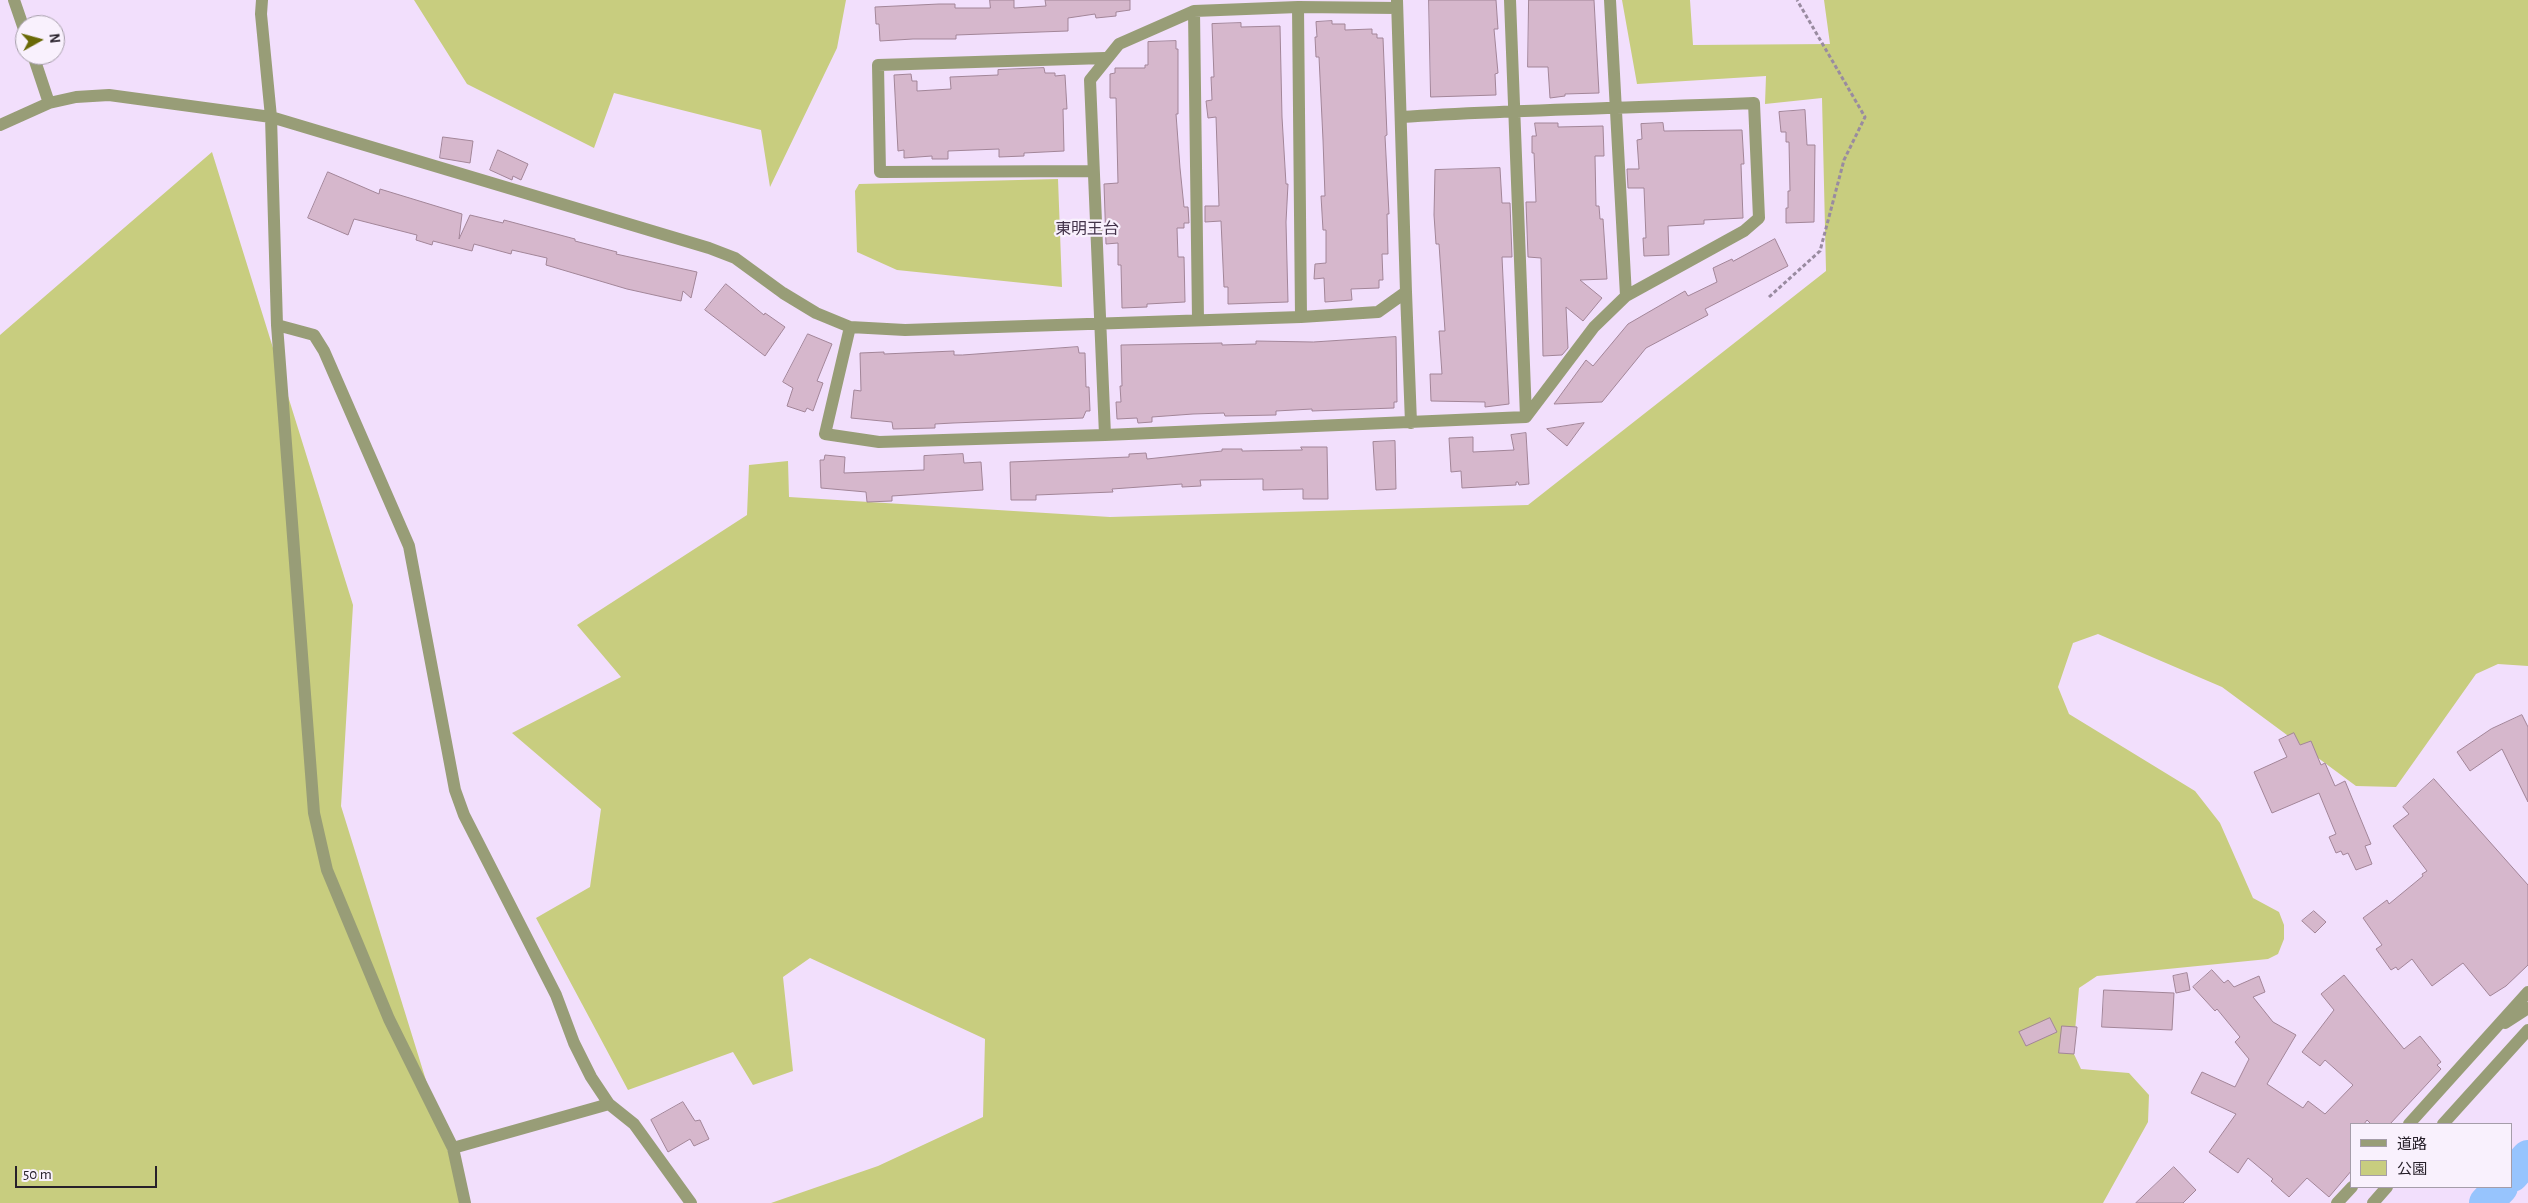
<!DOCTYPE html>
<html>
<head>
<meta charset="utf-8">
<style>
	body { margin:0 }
	#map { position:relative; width:2528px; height:1203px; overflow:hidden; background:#f2dffc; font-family:"Alegreya Sans","Noto Sans JP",sans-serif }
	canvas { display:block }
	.legend { position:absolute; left:2350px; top:1123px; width:162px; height:65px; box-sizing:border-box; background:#f9f1fd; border:1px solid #a59da9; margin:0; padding:6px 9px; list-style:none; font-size:15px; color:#27202a }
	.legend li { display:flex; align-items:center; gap:10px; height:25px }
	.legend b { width:25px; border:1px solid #a59da9 }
	.north { position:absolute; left:15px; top:15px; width:50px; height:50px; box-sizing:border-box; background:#f9f1fd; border:1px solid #a59da9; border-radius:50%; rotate:83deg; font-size:14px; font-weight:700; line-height:20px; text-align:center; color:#27202a }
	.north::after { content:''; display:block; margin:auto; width:18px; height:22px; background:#6a6a07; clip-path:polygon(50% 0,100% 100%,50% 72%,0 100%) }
	.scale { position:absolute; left:15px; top:1166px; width:142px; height:22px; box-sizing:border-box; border:2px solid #27202a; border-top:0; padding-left:6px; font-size:15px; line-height:18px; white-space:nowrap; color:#27202a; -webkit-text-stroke:4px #f9f1fd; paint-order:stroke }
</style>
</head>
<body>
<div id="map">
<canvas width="2528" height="1203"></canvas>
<ul class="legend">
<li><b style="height:6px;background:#989d77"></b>道路</li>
<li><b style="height:14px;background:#c8cd7f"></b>公園</li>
</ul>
<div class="north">N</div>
<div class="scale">50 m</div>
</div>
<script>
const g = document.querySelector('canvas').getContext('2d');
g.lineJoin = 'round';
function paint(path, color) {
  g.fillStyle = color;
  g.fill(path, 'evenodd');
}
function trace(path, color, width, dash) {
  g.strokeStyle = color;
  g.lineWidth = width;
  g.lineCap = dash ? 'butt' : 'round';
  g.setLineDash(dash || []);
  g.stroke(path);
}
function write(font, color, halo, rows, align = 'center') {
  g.font = font + ' "Alegreya Sans","Noto Sans JP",sans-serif';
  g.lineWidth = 4.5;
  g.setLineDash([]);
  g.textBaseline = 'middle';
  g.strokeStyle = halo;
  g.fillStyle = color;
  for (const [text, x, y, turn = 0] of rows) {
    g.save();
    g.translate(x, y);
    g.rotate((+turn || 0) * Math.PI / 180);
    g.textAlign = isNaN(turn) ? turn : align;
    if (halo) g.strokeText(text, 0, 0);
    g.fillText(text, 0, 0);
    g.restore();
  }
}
paint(new Path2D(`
	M 414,0 L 846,0 L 837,48 L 770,187 L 761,130 L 614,93 L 594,148 L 467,84 Z
	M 1622,0 L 1690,0 L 1693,45 L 1830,44 L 1824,0 L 2528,0 L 2528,666 L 2498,664 L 2476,674 L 2396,787 L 2356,786 L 2222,687 L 2098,634 L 2073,643 L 2058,687 L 2069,714 L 2195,791 L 2220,823 L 2253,898 L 2279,912 L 2284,925 L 2284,939 L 2278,954 L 2268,959 L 2097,976 L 2079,988 L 2073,1052 L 2081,1069 L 2129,1073 L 2149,1095 L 2148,1122 L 2103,1203 L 771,1203 L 878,1166 L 983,1117 L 985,1039 L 810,958 L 783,977 L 793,1071 L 753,1085 L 733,1052 L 628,1090 L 536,918 L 590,887 L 601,809 L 512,733 L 621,677 L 577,625 L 747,515 L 749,465 L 788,461 L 789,497 L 1110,517 L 1528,505 L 1826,271 L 1822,98 L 1765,104 L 1766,76 L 1637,84 Z
	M 212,152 L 353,605 L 341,806 L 464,1203 L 0,1203 L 0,335 Z
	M 1058,179 L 1062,287 L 897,270 L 857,252 L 855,191 L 859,184 Z`), '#c8cd7f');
trace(new Path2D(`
	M 2512,1175 L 2528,1157
	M 2486,1203 L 2501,1187`), '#97c4fd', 34);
const building = new Path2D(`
	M 990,0 L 1014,0 L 1014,8 L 1046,6 L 1045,0 L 1130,0 L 1130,10 L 1116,12 L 1116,16 L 1096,18 L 1095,14 L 1068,18 L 1068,31 L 956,35 L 956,39 L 913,39 L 880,41 L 879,24 L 876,24 L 875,7 L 939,4 L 955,4 L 955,8 L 990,8 Z
	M 1429,0 L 1496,0 L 1498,29 L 1494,29 L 1498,73 L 1495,74 L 1496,95 L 1431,97 Z
	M 1529,0 L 1594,0 L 1599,93 L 1565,94 L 1565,96 L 1550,98 L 1548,67 L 1528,67 Z
	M 1332,21 L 1332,24 L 1345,24 L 1345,30 L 1372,29 L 1372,34 L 1377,34 L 1377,38 L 1383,38 L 1387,135 L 1385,136 L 1389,214 L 1387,214 L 1388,254 L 1382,254 L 1383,280 L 1379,280 L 1379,288 L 1351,289 L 1352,300 L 1325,302 L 1324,278 L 1314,279 L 1315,264 L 1326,263 L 1326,230 L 1323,230 L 1321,196 L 1325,196 L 1323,140 L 1319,57 L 1316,57 L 1315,37 L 1317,37 L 1316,22 Z
	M 1241,23 L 1241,27 L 1280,26 L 1282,117 L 1286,184 L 1288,184 L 1286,222 L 1288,302 L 1228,304 L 1228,287 L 1224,287 L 1221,221 L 1205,222 L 1205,206 L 1219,206 L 1216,117 L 1208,118 L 1206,101 L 1212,100 L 1211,77 L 1214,77 L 1212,24 Z
	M 1176,41 L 1176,49 L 1178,49 L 1178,114 L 1176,114 L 1180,168 L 1184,207 L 1188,207 L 1189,223 L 1184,223 L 1184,228 L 1177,228 L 1178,257 L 1184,257 L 1185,302 L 1147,304 L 1147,307 L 1122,308 L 1121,265 L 1118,265 L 1118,243 L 1106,244 L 1104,184 L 1118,183 L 1116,98 L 1110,98 L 1110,74 L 1115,73 L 1115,68 L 1145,68 L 1145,65 L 1148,65 L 1148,42 Z
	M 1044,68 L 1045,73 L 1055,73 L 1055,76 L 1065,75 L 1067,109 L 1063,109 L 1064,151 L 1024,153 L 1024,156 L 999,157 L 999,149 L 948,151 L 948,159 L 932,159 L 932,156 L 904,158 L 904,150 L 898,151 L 894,75 L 911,74 L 912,81 L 917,81 L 917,91 L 951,89 L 950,77 L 998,75 L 998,70 Z
	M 1805,110 L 1807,145 L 1815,145 L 1814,222 L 1786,223 L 1786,208 L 1788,208 L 1788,191 L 1790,191 L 1789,142 L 1786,142 L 1786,132 L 1781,132 L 1779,112 Z
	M 1535,123 L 1558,123 L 1558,127 L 1603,126 L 1604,156 L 1595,156 L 1596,206 L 1599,206 L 1600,219 L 1603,219 L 1607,279 L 1580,280 L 1602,298 L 1583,321 L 1566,307 L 1568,348 L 1562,355 L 1543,356 L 1541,258 L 1528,257 L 1526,202 L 1536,202 L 1534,153 L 1532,153 L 1532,136 L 1536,136 Z
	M 1663,123 L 1664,131 L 1742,130 L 1744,164 L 1741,164 L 1743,218 L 1704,220 L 1704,224 L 1668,226 L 1669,255 L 1644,256 L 1643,238 L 1646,238 L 1644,188 L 1628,188 L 1627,169 L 1639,169 L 1637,140 L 1642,139 L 1641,124 Z
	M 443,137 L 473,141 L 470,163 L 440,158 Z
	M 498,150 L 528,164 L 521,180 L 513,176 L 512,180 L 490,170 Z
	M 1500,168 L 1502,203 L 1510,203 L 1512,257 L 1502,257 L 1509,404 L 1485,407 L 1485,402 L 1431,401 L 1430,374 L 1442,374 L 1439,331 L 1445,331 L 1439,244 L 1436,244 L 1434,215 L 1435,170 Z
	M 328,172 L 379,194 L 380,189 L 462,214 L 459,239 L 470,215 L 503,223 L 504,220 L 575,239 L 575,241 L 617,252 L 616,254 L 697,272 L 691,298 L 683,291 L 681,301 L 627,289 L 546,265 L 547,258 L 512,250 L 511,254 L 474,244 L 472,251 L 433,241 L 432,245 L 416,240 L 417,235 L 354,219 L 348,235 L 308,218 Z
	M 1775,239 L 1788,266 L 1705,309 L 1708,315 L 1646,348 L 1602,402 L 1554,404 L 1586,360 L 1593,366 L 1628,324 L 1685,291 L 1688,296 L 1717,282 L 1713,268 L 1732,259 L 1733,261 Z
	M 726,284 L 764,315 L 765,313 L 785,327 L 765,356 L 705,310 Z
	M 808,334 L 832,344 L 817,381 L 823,383 L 813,411 L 807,408 L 805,412 L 787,406 L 793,388 L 783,382 Z
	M 1396,337 L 1397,402 L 1394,402 L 1394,408 L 1312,411 L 1312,409 L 1276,411 L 1276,415 L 1225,416 L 1224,413 L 1193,414 L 1152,417 L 1152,422 L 1138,423 L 1137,418 L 1117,419 L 1116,402 L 1121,402 L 1120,386 L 1122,386 L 1121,345 L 1222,343 L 1222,345 L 1256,344 L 1256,341 L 1313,342 Z
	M 1078,347 L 1079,353 L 1085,353 L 1086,387 L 1089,387 L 1090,411 L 1086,411 L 1083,418 L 953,423 L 935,424 L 935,428 L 893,429 L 892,422 L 851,418 L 854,390 L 861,391 L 860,353 L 884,352 L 884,354 L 954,351 L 954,355 L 962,355 Z
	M 1584,423 L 1567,446 L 1547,429 Z
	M 1526,433 L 1529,484 L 1519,485 L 1518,482 L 1516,482 L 1516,485 L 1462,488 L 1461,471 L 1451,472 L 1449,438 L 1473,437 L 1473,452 L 1514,450 L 1511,435 Z
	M 1395,441 L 1396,489 L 1376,490 L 1373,442 Z
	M 1301,447 L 1327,447 L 1328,499 L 1303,499 L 1303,489 L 1263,490 L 1263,479 L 1200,480 L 1201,486 L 1182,487 L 1182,484 L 1112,489 L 1113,492 L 1036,495 L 1036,500 L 1011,500 L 1010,462 L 1129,457 L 1129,454 L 1146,453 L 1147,459 L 1222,451 L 1222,449 L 1242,449 L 1242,451 L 1302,450 Z
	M 963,454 L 964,463 L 981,462 L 983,490 L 892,496 L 892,501 L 867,502 L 866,492 L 821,488 L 820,460 L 824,460 L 825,455 L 845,457 L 844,473 L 924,470 L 924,456 Z
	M 2522,715 L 2528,727 L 2528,802 L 2502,749 L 2470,771 L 2457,752 L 2491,729 Z
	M 2294,733 L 2300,745 L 2311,741 L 2321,765 L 2325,763 L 2335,786 L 2345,781 L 2371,844 L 2365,846 L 2372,864 L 2356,870 L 2348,853 L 2343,855 L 2341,851 L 2336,853 L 2329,837 L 2336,834 L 2319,793 L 2272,813 L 2254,772 L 2287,757 L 2279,740 Z
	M 2434,779 L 2528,885 L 2528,965 L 2506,986 L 2490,996 L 2463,963 L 2432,986 L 2412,959 L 2398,970 L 2396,967 L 2391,970 L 2376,949 L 2382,945 L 2363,918 L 2387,900 L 2389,904 L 2423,876 L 2422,874 L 2427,871 L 2393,826 L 2409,814 L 2403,807 Z
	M 2314,911 L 2326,922 L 2315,933 L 2302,921 Z
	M 2212,970 L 2224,983 L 2228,980 L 2234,987 L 2259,976 L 2265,992 L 2253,997 L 2273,1022 L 2296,1035 L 2267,1084 L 2303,1108 L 2308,1101 L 2325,1114 L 2353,1085 L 2325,1060 L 2320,1066 L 2302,1052 L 2334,1010 L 2321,994 L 2344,975 L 2404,1049 L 2420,1036 L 2441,1062 L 2437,1065 L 2441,1069 L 2390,1124 L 2371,1124 L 2367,1120 L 2364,1124 L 2352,1124 L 2352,1170 L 2329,1197 L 2307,1178 L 2289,1197 L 2271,1181 L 2273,1179 L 2248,1158 L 2238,1173 L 2209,1152 L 2236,1114 L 2191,1093 L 2202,1072 L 2235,1087 L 2249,1059 L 2235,1042 L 2240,1037 L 2217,1009 L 2215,1011 L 2193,987 Z
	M 2187,973 L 2190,990 L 2176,993 L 2173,976 Z
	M 2104,990 L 2174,993 L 2172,1030 L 2102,1027 Z
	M 2050,1018 L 2057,1032 L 2026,1046 L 2019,1032 Z
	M 2062,1026 L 2077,1027 L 2074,1054 L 2059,1053 Z
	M 683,1102 L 695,1121 L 700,1120 L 709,1139 L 694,1146 L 690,1139 L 668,1152 L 651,1120 Z
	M 2174,1167 L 2196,1190 L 2183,1203 L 2136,1203 Z`);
paint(building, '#d6b7cc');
trace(building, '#a28598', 1);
trace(new Path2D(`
	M 1769,297 L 1820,251 L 1844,160 L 1865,117 L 1797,0`), '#998ba0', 3, [4, 2.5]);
trace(new Path2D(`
	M 14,0 L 25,32
	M 262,0 L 261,14 L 271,117 L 277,325 L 314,813 L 327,870 L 389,1019 L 453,1148 L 465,1203
	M 1510,0 L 1526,417
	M 1610,0 L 1626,296
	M 1298,7 L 1301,317
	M 1194,11 L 1198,320
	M 33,55 L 49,103
	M 0,125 L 49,103 L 76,97 L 109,95 L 271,117 L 709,248 L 735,258 L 783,293 L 816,313 L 850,327 L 905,330 L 1301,317 L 1378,312 L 1406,292 L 1397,0
	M 1093,171 L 880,172 L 878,65 L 1105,58
	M 1406,292 L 1411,423
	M 277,325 L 314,335 L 324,351 L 409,546 L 455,790 L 464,815 L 556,995 L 574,1043 L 591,1077 L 609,1104 L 634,1124 L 691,1203
	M 850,327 L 825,434 L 879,442 L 1105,435 L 1526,417 L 1594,327 L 1626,296 L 1744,231 L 1759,218 L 1754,103 C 1636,108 1519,109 1401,117
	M 1105,435 L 1090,80 L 1119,44 L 1194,11 L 1298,7 L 1397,8
	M 2505,1023 L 2528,1008
	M 2409,1124 L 2528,992
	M 2443,1124 L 2528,1030
	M 453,1148 L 609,1104
	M 2337,1203 L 2352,1187
	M 2373,1203 L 2387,1187`), '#989d77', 12);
write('16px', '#423249', '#f9f1fd', [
	["東明王台",1087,229]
]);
</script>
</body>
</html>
